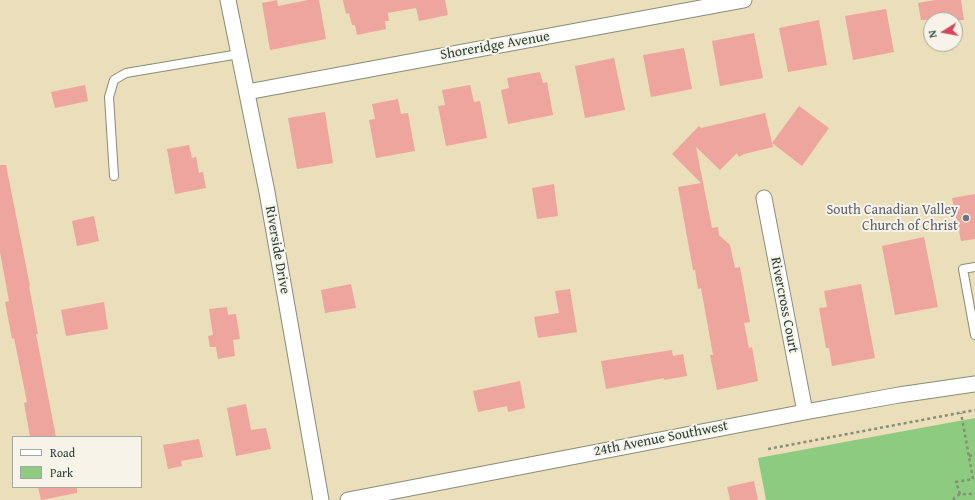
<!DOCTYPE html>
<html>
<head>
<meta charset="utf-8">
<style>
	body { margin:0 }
	#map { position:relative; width:975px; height:500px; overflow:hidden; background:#ebdeba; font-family:"Gentium Book Plus",serif }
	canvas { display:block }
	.legend { position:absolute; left:12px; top:436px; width:130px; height:52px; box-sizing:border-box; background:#f7f3e8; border:1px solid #a1aaa0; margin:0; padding:5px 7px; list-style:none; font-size:12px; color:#1f3d34 }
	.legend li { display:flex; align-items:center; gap:8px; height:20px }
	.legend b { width:20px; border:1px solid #a1aaa0 }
	.north { position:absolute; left:923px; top:12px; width:40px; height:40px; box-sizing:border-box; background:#f7f3e8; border:1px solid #a1aaa0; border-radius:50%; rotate:259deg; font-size:11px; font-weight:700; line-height:16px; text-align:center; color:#1f3d34 }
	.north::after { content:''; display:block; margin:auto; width:14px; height:18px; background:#d1495b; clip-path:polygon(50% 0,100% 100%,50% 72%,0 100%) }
</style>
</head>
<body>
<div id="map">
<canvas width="975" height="500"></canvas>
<ul class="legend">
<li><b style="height:5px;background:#fff"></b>Road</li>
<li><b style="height:11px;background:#8dcb81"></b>Park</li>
</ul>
<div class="north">N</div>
</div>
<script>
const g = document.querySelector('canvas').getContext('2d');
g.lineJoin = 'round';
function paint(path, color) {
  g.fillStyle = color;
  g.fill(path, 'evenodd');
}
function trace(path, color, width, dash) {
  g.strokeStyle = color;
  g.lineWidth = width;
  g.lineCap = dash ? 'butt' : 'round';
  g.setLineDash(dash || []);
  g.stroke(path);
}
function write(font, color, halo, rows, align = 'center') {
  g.font = font + ' "Gentium Book Plus",serif';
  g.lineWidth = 4;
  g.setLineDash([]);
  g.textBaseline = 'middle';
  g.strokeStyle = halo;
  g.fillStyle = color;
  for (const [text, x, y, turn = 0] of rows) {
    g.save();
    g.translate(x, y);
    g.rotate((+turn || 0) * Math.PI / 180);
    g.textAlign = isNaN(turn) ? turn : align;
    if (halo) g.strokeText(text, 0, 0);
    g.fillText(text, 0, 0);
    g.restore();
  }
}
paint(new Path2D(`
	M 975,418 L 975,500 L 766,500 L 758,458 Z`), '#8dcb81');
paint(new Path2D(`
	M 277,0 L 278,6 L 308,0 L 319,0 L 326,39 L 270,50 L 262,3 Z
	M 343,0 L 445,0 L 448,15 L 419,21 L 416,8 L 388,13 L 389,21 L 385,21 L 386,29 L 357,35 L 355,25 L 352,25 L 349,13 L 346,14 Z
	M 935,0 L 961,0 L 964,20 L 921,20 L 918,3 Z
	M 886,9 L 894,52 L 853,60 L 845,16 Z
	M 819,20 L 827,65 L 788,72 L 779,28 Z
	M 754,33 L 763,78 L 720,86 L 712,41 Z
	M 684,48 L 692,89 L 651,97 L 643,55 Z
	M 614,58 L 625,110 L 585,118 L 575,66 Z
	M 540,72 L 543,83 L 547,82 L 553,115 L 508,124 L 501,90 L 509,88 L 507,78 Z
	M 85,85 L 88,101 L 55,108 L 51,92 Z
	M 470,85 L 474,102 L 480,101 L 487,138 L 446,146 L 438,106 L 445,105 L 442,90 Z
	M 398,99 L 401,114 L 408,113 L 415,151 L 376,158 L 369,120 L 375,119 L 372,104 Z
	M 799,106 L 829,128 L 802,166 L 772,143 L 773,147 L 744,154 L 739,157 L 737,153 L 720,170 L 696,147 L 712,228 L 718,227 L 719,235 L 730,245 L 735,268 L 740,267 L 750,322 L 744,323 L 749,348 L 752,347 L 758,381 L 717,390 L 710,355 L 713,355 L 701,288 L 698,289 L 695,270 L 693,270 L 678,187 L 701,183 L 672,154 L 699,126 L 701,128 L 765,113 L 772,143 Z
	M 325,112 L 333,163 L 297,169 L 288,118 Z
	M 189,145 L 192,158 L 196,157 L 199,173 L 203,172 L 206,188 L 175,194 L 167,149 Z
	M 0,165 L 6,165 L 30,286 L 29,286 L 38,334 L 36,334 L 56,437 L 30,437 L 24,403 L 27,402 L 14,338 L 12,339 L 5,302 L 9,301 L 0,252 Z
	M 554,184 L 558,216 L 537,219 L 532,188 Z
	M 975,194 L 975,239 L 961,241 L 952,198 Z
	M 94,216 L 99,241 L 77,246 L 72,221 Z
	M 924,237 L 938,307 L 895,315 L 882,246 Z
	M 351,284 L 356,308 L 325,313 L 321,290 Z
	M 861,284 L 875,358 L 832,366 L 829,348 L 826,348 L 819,308 L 827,307 L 824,291 Z
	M 570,289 L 577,332 L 538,338 L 534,317 L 559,313 L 555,291 Z
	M 104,302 L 108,329 L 66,336 L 61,310 Z
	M 227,307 L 228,315 L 236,314 L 240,339 L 233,340 L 235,356 L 218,359 L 216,347 L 210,347 L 208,336 L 213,335 L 209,309 Z
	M 672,350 L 673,356 L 683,354 L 687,376 L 664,380 L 664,378 L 606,389 L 601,361 Z
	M 520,381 L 525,408 L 508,412 L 507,406 L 478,412 L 473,391 Z
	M 246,404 L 251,430 L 266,428 L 271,449 L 236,456 L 227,408 Z
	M 199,439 L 203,457 L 181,461 L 182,466 L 168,469 L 163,445 Z
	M 754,481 L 758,500 L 730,500 L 727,487 Z
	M 38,487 L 77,487 L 77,493 L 41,500 Z`), '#eea59e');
const lane = new Path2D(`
	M 114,176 L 109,97 L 114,80 L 126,73 L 239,54
	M 975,267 L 963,269 L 975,335`);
const street = new Path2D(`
	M 228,0 L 267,192 L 321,500
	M 247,92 L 744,0
	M 764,198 L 805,412
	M 348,500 L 805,412 L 899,395 L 975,384`);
trace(lane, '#858e77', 10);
trace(street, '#858e77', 17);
trace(new Path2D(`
	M 768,449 L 975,410
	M 969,456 L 975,455
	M 960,494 L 956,482 L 973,479 L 961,413
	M 954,500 L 954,498 L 960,494 L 975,494`), '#858e77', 2.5, [3, 3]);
trace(lane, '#fff', 8);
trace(street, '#fff', 15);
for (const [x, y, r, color] of [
	[966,218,4,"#6b7280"]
]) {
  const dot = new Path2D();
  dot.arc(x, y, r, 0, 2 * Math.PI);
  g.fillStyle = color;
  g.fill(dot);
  trace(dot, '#f7f3e8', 1.5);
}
write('14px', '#1f3d34', '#f7f3e8', [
	["Shoreridge Avenue",495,46,-10],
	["Riverside Drive",277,250,80],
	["Rivercross Court",784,305,79],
	["24th Avenue Southwest",661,439,-11]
]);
write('14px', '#5b616d', '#f7f3e8', [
	["South Canadian Valley",958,210],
	["Church of Christ",958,226]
], 'right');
</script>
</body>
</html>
